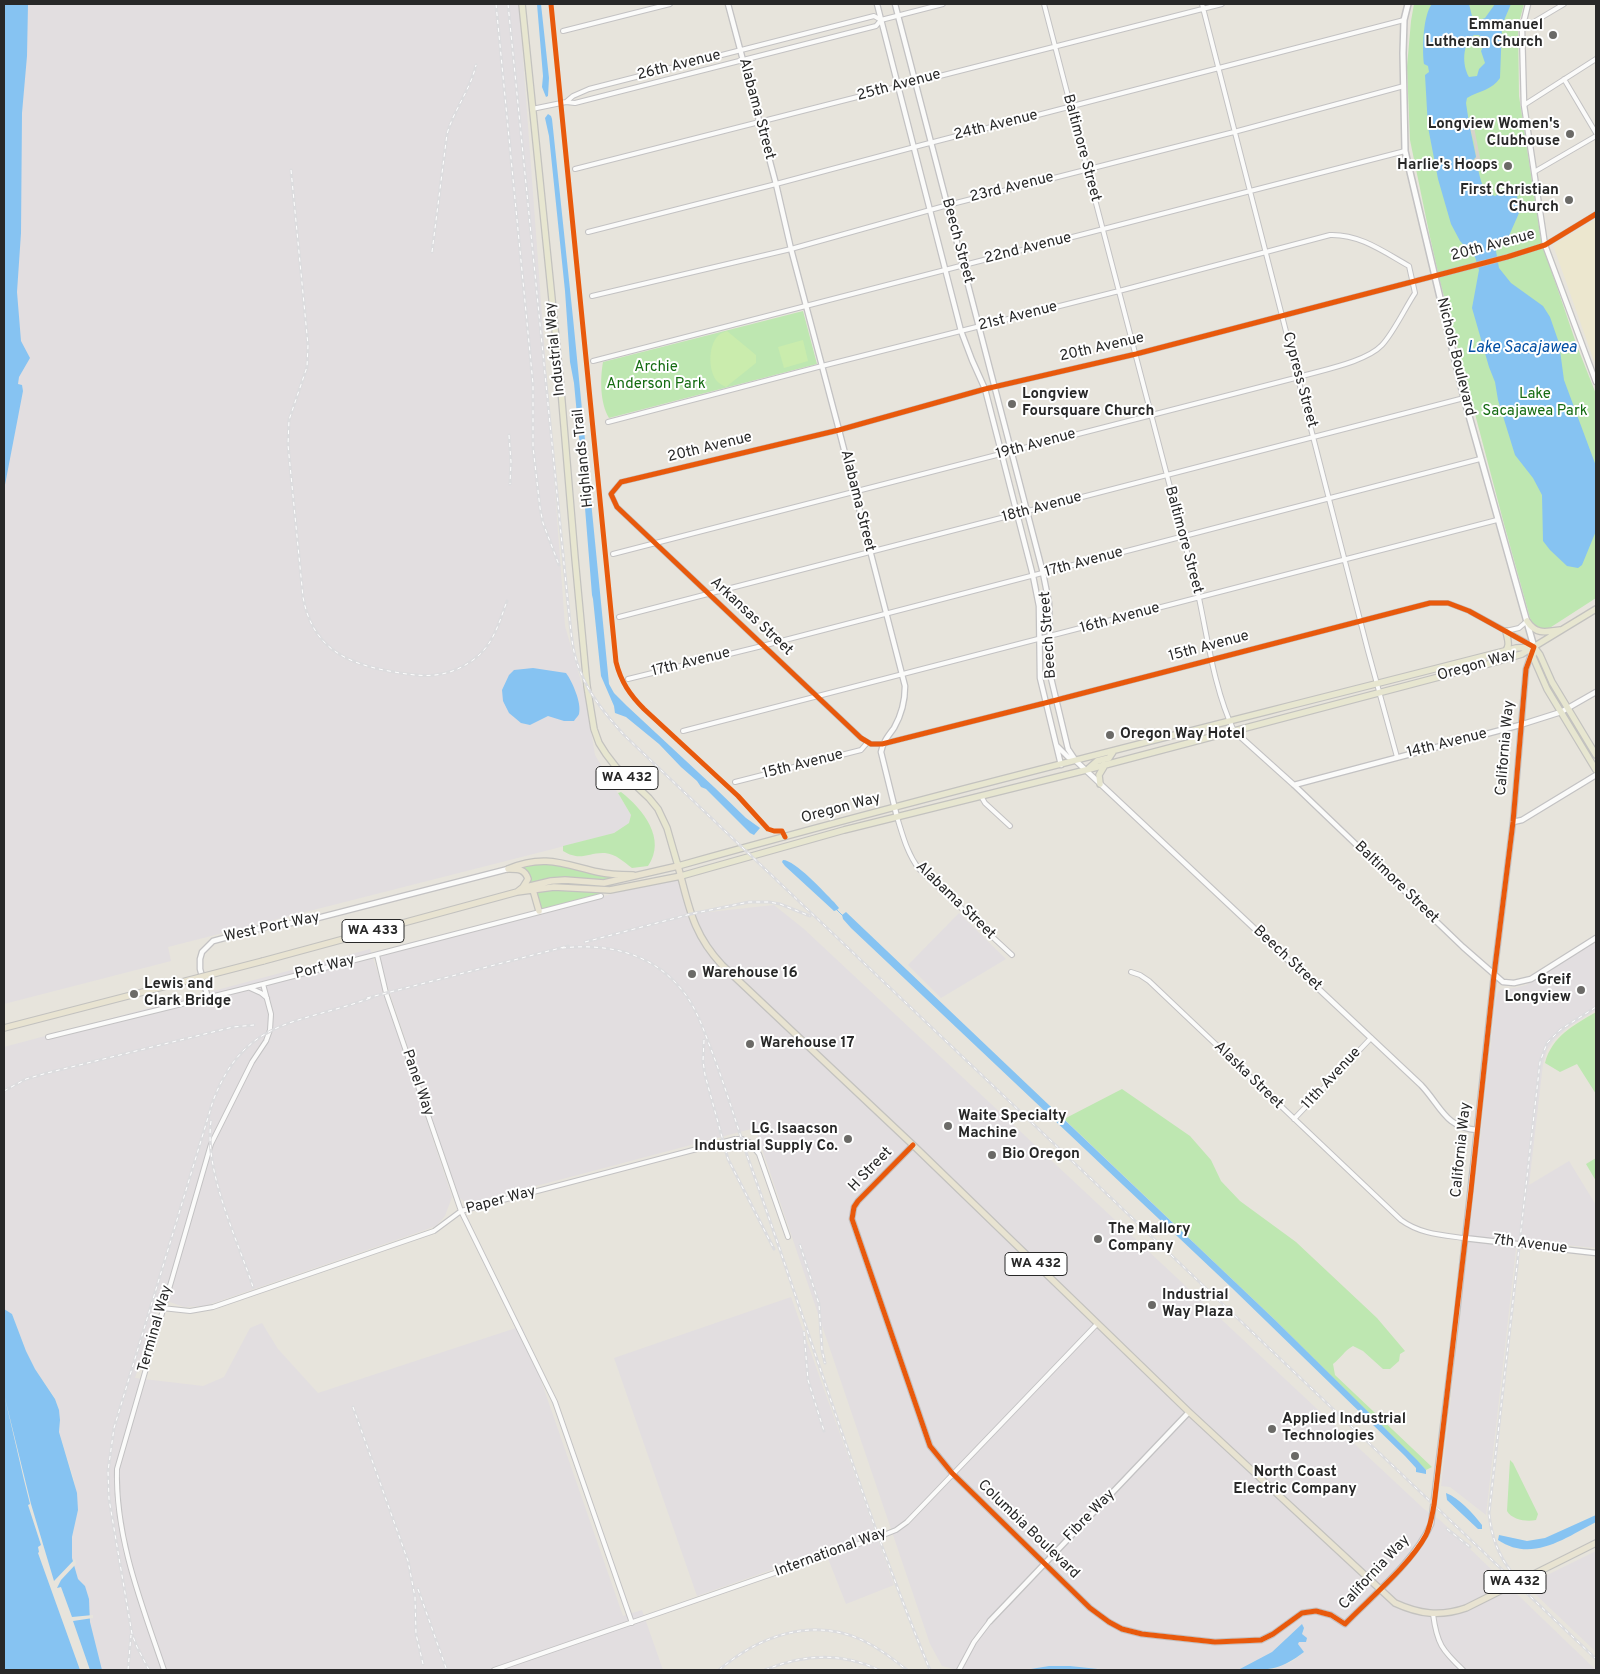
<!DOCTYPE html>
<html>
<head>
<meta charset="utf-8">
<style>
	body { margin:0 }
	#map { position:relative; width:1600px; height:1674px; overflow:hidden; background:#e7e4dc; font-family:Overpass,sans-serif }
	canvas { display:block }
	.frame { position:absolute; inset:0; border:5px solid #282828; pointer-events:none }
</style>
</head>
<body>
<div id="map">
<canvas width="1600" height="1674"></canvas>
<div class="frame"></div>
</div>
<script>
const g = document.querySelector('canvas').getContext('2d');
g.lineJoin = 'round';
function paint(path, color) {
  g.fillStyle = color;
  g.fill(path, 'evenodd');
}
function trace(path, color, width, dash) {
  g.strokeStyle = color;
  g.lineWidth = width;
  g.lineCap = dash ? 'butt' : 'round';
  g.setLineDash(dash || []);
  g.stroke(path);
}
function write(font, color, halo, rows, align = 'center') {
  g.font = font + ' Overpass,sans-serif';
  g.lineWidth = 4;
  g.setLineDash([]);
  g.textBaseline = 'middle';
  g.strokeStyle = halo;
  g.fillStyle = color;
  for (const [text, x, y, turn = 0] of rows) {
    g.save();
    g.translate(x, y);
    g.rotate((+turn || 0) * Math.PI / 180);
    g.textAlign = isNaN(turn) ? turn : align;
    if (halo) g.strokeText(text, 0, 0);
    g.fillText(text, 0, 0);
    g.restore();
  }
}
paint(new Path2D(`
	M 27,4 L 519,4 L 565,626 L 585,695 L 595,755 L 631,815 L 629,823 L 614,833 L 553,849 L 168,947 L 171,961 L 4,1004 L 4,348 Z
	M 681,876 L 691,914 L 774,905 L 804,929 L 1424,1509 L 1441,1521 L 1596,1670 L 1272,1670 L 1293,1661 L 1304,1652 L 1298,1644 L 1299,1642 L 1291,1634 L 1272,1652 L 1238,1670 L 1107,1670 L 1069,1666 L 1049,1666 L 1025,1670 L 958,1670 L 942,1666 L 930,1644 L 755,1128 L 468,1204 L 458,1197 L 377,955 Z
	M 959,913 L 1006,959 L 941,998 L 908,965 Z
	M 1596,942 L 1596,1010 L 1567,1028 L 1555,1039 L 1547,1050 L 1543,1064 L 1529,1185 L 1569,1161 L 1596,1205 L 1596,1248 L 1517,1240 L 1486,1515 L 1450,1487 L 1441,1486 L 1496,998 L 1498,992 L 1502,989 L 1515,988 L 1526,985 Z
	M 370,949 L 452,1197 L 445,1216 L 436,1226 L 422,1231 L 205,1306 L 184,1307 L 161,1299 L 135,1378 L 203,1386 L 224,1377 L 250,1328 L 262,1323 L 278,1349 L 318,1393 L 522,1326 L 623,1616 L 642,1610 L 663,1670 L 102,1670 L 90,1622 L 90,1609 L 85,1586 L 78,1579 L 72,1558 L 72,1537 L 78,1510 L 74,1480 L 59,1432 L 60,1423 L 59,1410 L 55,1398 L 35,1369 L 26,1351 L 12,1314 L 4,1309 L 4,1047 Z
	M 791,1297 L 894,1585 L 846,1604 L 825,1551 L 697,1596 L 614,1358 Z
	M 1596,1551 L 1596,1652 L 1533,1592 L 1531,1586 L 1533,1582 Z`), '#e2dee0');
paint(new Path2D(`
	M 1596,219 L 1596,360 L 1594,361 L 1553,245 Z`), '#ece7cf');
paint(new Path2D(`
	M 1414,4 L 1524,4 L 1518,26 L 1519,96 L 1541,240 L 1577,346 L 1596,394 L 1596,598 L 1548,629 L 1542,631 L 1532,625 L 1504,524 L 1440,281 L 1430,237 L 1410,140 L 1407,67 L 1411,21 Z
	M 803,311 L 817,364 L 609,418 C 600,403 600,379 603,362 Z
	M 621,792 C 643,809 667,839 648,866 L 632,868 C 624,862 616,854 605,853 C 588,852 581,862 563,851 L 563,846 L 614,833 L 629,823 L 631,815 L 618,793 Z
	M 538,861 L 592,871 L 640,875 L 614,881 L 565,880 L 529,886 L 517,865 Z
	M 545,888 L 599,891 L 601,896 L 539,911 L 533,890 Z
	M 1596,1012 L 1596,1094 L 1577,1064 L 1560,1072 L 1545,1063 C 1552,1036 1574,1025 1596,1012 Z
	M 1122,1089 L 1190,1136 L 1211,1160 L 1221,1181 L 1240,1201 L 1296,1242 L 1377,1318 L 1405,1351 L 1400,1354 L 1399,1361 L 1390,1369 L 1383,1369 L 1363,1351 L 1353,1346 C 1344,1351 1341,1358 1333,1364 L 1335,1375 L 1432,1467 L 1426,1470 L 1275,1320 L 1064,1119 Z
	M 1596,1158 L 1596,1181 L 1586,1164 Z
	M 1510,1460 L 1513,1463 L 1538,1514 L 1536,1520 C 1527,1522 1512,1520 1507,1511 Z`), '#bee7b1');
paint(new Path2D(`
	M 727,331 L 756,355 L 756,363 L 726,387 C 722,385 718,383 716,380 C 708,369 708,343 720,334 C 720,334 727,331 727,331 Z
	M 803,340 L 808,361 L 784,368 L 778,347 Z`), '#caecad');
paint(new Path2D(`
	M 1473,122 L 1482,168 L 1477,169 L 1474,166 L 1473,160 L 1476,157 L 1474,142 L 1470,129 L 1467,128 L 1467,125 Z`), '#d6d3ca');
paint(new Path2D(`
	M 4,4 L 28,4 L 27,56 L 22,113 L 21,233 L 17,292 L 21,341 L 30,358 L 19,377 L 18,384 L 22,385 L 23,391 L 4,490 Z
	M 537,4 L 541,4 L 549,78 L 548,96 L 546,97 L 542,87 L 543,76 Z
	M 1432,4 L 1469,4 L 1472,16 L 1479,20 L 1485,18 L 1495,4 L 1511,4 L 1502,25 L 1500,78 C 1492,90 1479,91 1467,98 L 1466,103 L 1469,123 L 1467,125 L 1468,128 L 1470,128 L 1476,157 L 1473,160 L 1474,166 L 1478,169 C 1481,181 1482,191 1495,196 C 1502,193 1504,187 1511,187 L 1515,190 L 1517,195 L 1519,213 L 1508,238 L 1498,247 L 1496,251 L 1499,268 L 1511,283 L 1543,306 L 1550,317 L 1559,343 L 1564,380 L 1596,466 L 1596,531 L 1582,565 L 1578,568 L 1567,566 L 1550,550 L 1543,541 L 1542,495 L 1533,478 L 1515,455 L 1498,400 L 1495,382 L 1489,367 L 1472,308 L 1479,270 L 1475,257 L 1460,241 L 1451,224 L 1438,179 L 1428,127 L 1425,75 L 1429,72 L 1428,66 L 1424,64 C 1422,49 1423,15 1432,4 ZM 1474,35 L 1479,35 L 1485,43 L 1481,51 L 1485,63 L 1479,69 L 1477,76 L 1469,77 C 1462,65 1462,44 1474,35 Z
	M 548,114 L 551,116 L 552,119 L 573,318 L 609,684 L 614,693 L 627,706 L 714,787 L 746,818 L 760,828 L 754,835 L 750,833 L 706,789 L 701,787 L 697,781 L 681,767 L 659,744 L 626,717 L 615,713 L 614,706 L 601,676 L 593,599 L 592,595 L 581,458 L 574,383 L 570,362 L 565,291 L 549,136 L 545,118 Z
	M 533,668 L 566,673 C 572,681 582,703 579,714 C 579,715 575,719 574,721 L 564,721 L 548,716 L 530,725 L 521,723 L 509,713 L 503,701 L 502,690 L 509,675 L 514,670 Z
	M 783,860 C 795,860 824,892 834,902 L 839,908 L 837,910 L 834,911 L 785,866 L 782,862 Z
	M 846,912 L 1275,1320 L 1417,1460 L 1426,1470 L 1426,1474 L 1416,1472 L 1416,1468 L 1405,1456 L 1232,1288 L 851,928 L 843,919 L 842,915 Z
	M 4,1309 L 12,1314 L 26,1351 L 35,1369 L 55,1399 L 59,1410 L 60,1420 L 59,1432 L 77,1493 L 78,1510 L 72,1537 L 72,1558 L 78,1579 L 85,1586 L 89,1599 L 90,1622 L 102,1670 L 4,1670 Z
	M 1446,1493 C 1459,1498 1473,1513 1482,1525 L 1482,1529 L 1478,1529 L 1447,1500 Z
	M 1596,1515 L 1596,1522 C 1565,1538 1532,1563 1498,1540 L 1499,1535 L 1527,1541 L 1545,1538 Z
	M 1302,1624 L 1304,1628 L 1302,1634 L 1307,1638 L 1306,1642 L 1299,1642 L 1298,1644 L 1304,1652 C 1279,1671 1269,1670 1238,1670 L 1272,1652 Z
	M 1049,1666 L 1070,1666 L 1107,1670 L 1025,1670 Z`), '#86c3f2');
paint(new Path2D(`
	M 4,1394 L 31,1504 L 54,1581 L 75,1559 L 76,1564 L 61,1580 L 57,1588 L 61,1587 L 72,1617 L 93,1615 L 93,1618 L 73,1621 L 90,1670 L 80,1670 L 38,1553 L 39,1552 L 38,1547 L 41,1545 L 28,1505 L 30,1504 L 24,1480 Z`), '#e7e4dc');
trace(new Path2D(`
	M 837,910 L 843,916`), '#86c3f2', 1);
const minor = new Path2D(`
	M 1044,4 L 1199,598 C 1208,641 1215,692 1234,731
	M 1202,4 L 1368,651 L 1397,757
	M 1522,29 L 1564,4
	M 563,31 L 670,4
	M 1564,79 L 1596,133
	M 566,102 L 573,96 L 589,89 L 874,16 L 881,20
	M 1524,105 L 1596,59
	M 532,109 L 566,102 L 575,103 L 876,26 L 881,20 L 943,4
	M 575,169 L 1222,4
	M 1534,172 L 1596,136
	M 588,232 L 776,184 L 922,145 L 1404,20
	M 592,296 L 791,249 L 948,205 L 1234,132 L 1404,86
	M 593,361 L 1405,151
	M 608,422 L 822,366 L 1119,291 L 1330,235 C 1360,234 1384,252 1409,266 L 1415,293 C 1405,308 1394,332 1382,345 C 1366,362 1322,370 1299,377 L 613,554
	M 619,617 L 1464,398
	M 1506,631 L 1519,628 L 1527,621
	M 1533,646 L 1469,611 L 1448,603 L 1430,603 L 1045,703 L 882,744 L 871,744 L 861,738 L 617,507 L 611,494 L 621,482 L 839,430 L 985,389 L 1136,354 L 1507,257 L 1545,245 L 1596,214
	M 628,679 L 762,646 L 1480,459
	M 683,731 L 1497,520
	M 735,782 L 861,750 L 867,743
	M 981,796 L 985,803 L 1010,826
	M 897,817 C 903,836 907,853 919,869 L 1012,955
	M 377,955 L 386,993 L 461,1211 L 555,1402 L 632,1623
	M 1131,972 L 1140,975 L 1149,981 L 1401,1220 C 1420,1234 1442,1235 1464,1238
	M 250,988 L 261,993 L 267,998
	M 48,1037 L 263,984 L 601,896
	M 1294,1119 L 1371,1038
	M 162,1308 L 190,1311 L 213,1307 L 434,1231 L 461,1211 L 735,1139 L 742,1139 L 749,1142 L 759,1154 L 788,1237
	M 1433,1614 C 1437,1644 1442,1650 1463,1670
	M 164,1670 C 142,1605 115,1538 117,1469 L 211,1144 L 252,1062 L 266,1041 L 270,1030 L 271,1014 L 263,984
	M 494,1670 L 876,1538 L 896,1530 L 907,1522 L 1097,1324
	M 959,1670 L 974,1642 L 990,1621`);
const tertiary = new Path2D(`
	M 728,4 L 776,184 L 791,249 L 839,430 L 905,686 C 905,701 902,714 894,728 C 888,736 883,742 881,752 L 897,817
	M 877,4 L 961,331 L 972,360 L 985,389 L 1033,576 L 1039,606 L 1040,678 L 1061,765
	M 895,4 L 1043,573 L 1049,603 L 1051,678 L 1068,749 L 1076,761 L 1421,1085 C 1441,1106 1445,1128 1477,1130
	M 1528,4 L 1522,29 L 1524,105 L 1545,245 L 1596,382
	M 1234,731 L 1294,785 L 1463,947 L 1503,982 L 1514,983 L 1531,979 L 1596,938
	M 1057,746 L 1068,757 L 1074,760
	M 1294,785 L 1520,725 L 1561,712 L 1596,692
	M 1513,822 L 1522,820 L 1596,775
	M 208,998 L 200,969 L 200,959 L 202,952 L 213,941 L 269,926 L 306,921 L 508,869
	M 913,1145 L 858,1201 L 854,1207 L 852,1219 L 930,1446 L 952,1473 L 1090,1608 L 1109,1622 L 1122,1629 L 1142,1634 L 1215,1642 L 1261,1640 L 1273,1634 L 1302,1613 L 1316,1611 L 1331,1615 L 1345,1624 C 1373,1595 1415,1561 1431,1524 L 1457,1313 L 1494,975 L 1513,822 L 1526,669 L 1532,651
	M 1464,1238 L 1596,1253
	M 990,1621 L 1189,1412`);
const secondary = new Path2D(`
	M 1408,4 L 1404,20 L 1403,53 L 1405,151 L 1464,398 L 1534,647`);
const primary = new Path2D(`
	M 522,4 L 560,378 L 575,558 L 587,686 L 594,729 L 599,743 L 606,754 L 616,767 L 649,798 L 658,809 L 667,828 L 678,866 C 956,788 1237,720 1516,648 L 1534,647
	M 1527,621 C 1536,635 1546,632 1560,630
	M 1534,647 L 1533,657 L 1547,689 L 1596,770
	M 1534,647 L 1540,655 L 1552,682 L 1596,755
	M 1505,651 C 1511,646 1507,638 1506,631
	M 1089,768 L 1097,761 L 1109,758 L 1113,752
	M 1100,784 L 1099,775 L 1105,765
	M 681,876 L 844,830 L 1086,770 L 1492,663 L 1522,654 L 1596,609`);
const trunk = new Path2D(`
	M 508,869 C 544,854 563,864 598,872 C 610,875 621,875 633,875
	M 510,869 C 518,869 525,869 528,879 L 523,887
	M 533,890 L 539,911
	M 517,892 L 522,888 L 551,881 L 565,880 L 604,883 L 678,866 C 689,906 692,933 722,965 L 913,1145 L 1189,1412 L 1395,1603 C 1419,1614 1440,1617 1466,1608 L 1596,1543
	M 263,961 L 517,892 L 554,887 L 610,890 L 681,876`);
trace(minor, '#c3c2c3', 6);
trace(tertiary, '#c3c2c3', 7);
trace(secondary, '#c3c2c3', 8);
trace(primary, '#c3c2bf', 8);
trace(trunk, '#c3c2bf', 8);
trace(minor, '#fbfbfa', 4);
trace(tertiary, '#fbfbfa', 4.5);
trace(secondary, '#fbfbfa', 5);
trace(primary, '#e7e6d0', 5.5);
trace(trunk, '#e8e3d1', 5.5);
const rail = new Path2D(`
	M 496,4 L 533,384 L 533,447 L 540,508 L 543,523 L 559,565
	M 508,4 L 568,604 C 571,627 571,652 581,673 C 590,696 608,717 624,735 L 1596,1659
	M 291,170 L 308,345 L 307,367 L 289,420 L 288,445 L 303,597 C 312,647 345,663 389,671 C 421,677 445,680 473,660 C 493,646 499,623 507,601
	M 432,252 L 447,134 C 454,109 470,91 476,65
	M 509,435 L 511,462 L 510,484
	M 585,942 L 691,914 L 749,902 L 769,902 L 780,904 L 810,916
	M 562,948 C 608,943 652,953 682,990 C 695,1006 702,1025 709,1044 C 724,1082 735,1120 748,1158 C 809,1329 861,1503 930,1670
	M 367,998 L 568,946
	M 704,1040 L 703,1061 L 705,1075 L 728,1159 L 774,1249
	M 4,1091 L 26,1079 L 47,1073 L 233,1027 L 254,1025
	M 211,1121 C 204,1172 237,1238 253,1287
	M 800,1245 L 819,1304 L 822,1350 L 825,1363
	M 804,1332 L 808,1380 L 824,1431
	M 353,1407 L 408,1561 L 415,1597 L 416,1634 L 423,1664
	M 1447,1529 L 1470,1547
	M 1510,1570 C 1497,1553 1491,1534 1489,1513 L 1540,1062 L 1547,1043 L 1560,1030 L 1596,1007
	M 418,1589 L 446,1668
	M 128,1670 L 131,1635
	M 149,1670 L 137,1647 L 132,1634 L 109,1499 L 108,1471 L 114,1428 L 213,1101 C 245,1016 300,1025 373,997
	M 719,1670 C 759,1636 811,1617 862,1640 C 879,1648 893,1659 907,1670
	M 765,1670 C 803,1654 842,1652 879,1670`);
trace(rail, '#dcdcde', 3);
trace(rail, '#fff', 1, [4]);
const trunkBridge = new Path2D(`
	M 4,1028 L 263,961`);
trace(trunkBridge, '#c3c2bf', 8, []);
trace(trunkBridge, '#e8e3d1', 5.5);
trace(new Path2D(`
	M 551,4 L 616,662 C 621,682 630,695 644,709 L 738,796 L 768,829 L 774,831 L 782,831 L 785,837
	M 913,1145 L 858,1201 L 854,1207 L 852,1219 L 930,1446 L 952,1473 L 1090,1608 L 1109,1622 L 1122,1629 L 1142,1634 L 1215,1642 L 1261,1640 L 1273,1634 L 1302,1613 L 1316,1611 L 1331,1615 L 1345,1624 C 1369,1599 1410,1565 1426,1535 C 1431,1525 1432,1515 1434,1505 L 1471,1190 L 1494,975 L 1513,822 L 1526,669 L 1534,647 L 1469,611 L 1448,603 L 1430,603 L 1045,703 L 882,744 L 871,744 L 861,738 L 617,507 L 611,494 L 621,482 L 839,430 L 985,389 L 1136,354 L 1507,257 L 1545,245 L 1596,214`), '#e8590c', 5);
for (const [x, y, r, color] of [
	[1553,35,5,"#6b6a67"],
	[1570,134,5,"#6b6a67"],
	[1508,166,5,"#6b6a67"],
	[1569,200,5,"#6b6a67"],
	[1012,404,5,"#6b6a67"],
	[1110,735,5,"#6b6a67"],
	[692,974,5,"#6b6a67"],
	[1581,990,5,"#6b6a67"],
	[134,994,5,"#6b6a67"],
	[750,1044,5,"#6b6a67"],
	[948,1126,5,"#6b6a67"],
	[848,1139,5,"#6b6a67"],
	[992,1155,5,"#6b6a67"],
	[1098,1239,5,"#6b6a67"],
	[1152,1305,5,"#6b6a67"],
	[1272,1429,5,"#6b6a67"],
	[1295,1456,5,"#6b6a67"]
]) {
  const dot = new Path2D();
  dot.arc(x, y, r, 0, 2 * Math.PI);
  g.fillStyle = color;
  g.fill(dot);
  trace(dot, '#fff', 2);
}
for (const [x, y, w] of [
	[627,778,62],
	[373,931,62],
	[1036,1264,62],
	[1515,1582,62]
]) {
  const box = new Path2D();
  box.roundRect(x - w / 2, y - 11.5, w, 23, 4);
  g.fillStyle = '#fff';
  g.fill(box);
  trace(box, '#282828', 1);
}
write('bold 14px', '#282828', null, [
	["WA 432",627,778],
	["WA 433",373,931],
	["WA 432",1036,1264],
	["WA 432",1515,1582]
]);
write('bold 15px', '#282828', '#fff', [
	["Emmanuel",1543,26,"right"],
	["Lutheran Church",1543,43,"right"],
	["Longview Women's",1560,125,"right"],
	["Clubhouse",1560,142,"right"],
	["Harlie's Hoops",1498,166,"right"],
	["First Christian",1559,191,"right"],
	["Church",1559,208,"right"],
	["Longview",1022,395],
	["Foursquare Church",1022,412],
	["Oregon Way Hotel",1120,735],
	["Warehouse 16",702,974],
	["Greif",1571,981,"right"],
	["Longview",1571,998,"right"],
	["Lewis and",144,985],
	["Clark Bridge",144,1002],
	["Warehouse 17",760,1044],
	["Waite Specialty",958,1117],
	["Machine",958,1134],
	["LG. Isaacson",838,1130,"right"],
	["Industrial Supply Co.",838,1147,"right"],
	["Bio Oregon",1002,1155],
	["The Mallory",1108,1230],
	["Company",1108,1247],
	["Industrial",1162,1296],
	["Way Plaza",1162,1313],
	["Applied Industrial",1282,1420],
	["Technologies",1282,1437],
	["North Coast",1295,1473,"center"],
	["Electric Company",1295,1490,"center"]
], 'left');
write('15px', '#282828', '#fff', [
	["26th Avenue",679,66,-14],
	["25th Avenue",899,86,-15],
	["Alabama Street",756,109,75],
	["24th Avenue",996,126,-14],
	["Baltimore Street",1081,148,75],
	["23rd Avenue",1012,188,-14],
	["Beech Street",957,241,75],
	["20th Avenue",1493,246,-15],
	["22nd Avenue",1028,249,-14],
	["21st Avenue",1018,317,-14],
	["20th Avenue",1102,348,-13],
	["Industrial Way",556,349,-96],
	["Nichols Boulevard",1455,357,76],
	["Cypress Street",1299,380,75],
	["19th Avenue",1036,445,-15],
	["20th Avenue",710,448,-14],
	["Highlands Trail",584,458,-96],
	["Alabama Street",857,501,76],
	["18th Avenue",1042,508,-15],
	["Baltimore Street",1183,540,75],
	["17th Avenue",1084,563,-15],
	["Arkansas Street",751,617,43],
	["16th Avenue",1120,619,-15],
	["Beech Street",1049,635,-94],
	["15th Avenue",1209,647,-15],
	["17th Avenue",691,663,-14],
	["Oregon Way",1477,666,-16],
	["14th Avenue",1447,744,-14],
	["California Way",1506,748,-85],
	["15th Avenue",803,765,-14],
	["Oregon Way",841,809,-15],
	["Baltimore Street",1396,883,44],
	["Alabama Street",955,901,44],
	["West Port Way",272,928,-12],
	["Beech Street",1287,959,43],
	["Port Way",325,968,-14],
	["Alaska Street",1248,1076,44],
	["11th Avenue",1332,1079,-47],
	["Panel Way",417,1083,71],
	["California Way",1462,1150,-84],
	["H Street",871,1170,-46],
	["Paper Way",501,1201,-15],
	["7th Avenue",1530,1245,7],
	["Terminal Way",156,1329,-74],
	["Fibre Way",1090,1516,-46],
	["Columbia Boulevard",1028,1530,44],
	["International Way",831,1553,-20],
	["California Way",1375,1573,-47]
]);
write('15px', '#146b11', '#fff', [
	["Archie",656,368],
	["Anderson Park",656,385],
	["Lake",1535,395],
	["Sacajawea Park",1535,412]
]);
write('italic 16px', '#004ea3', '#fff', [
	["Lake Sacajawea",1522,349]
]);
</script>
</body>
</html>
